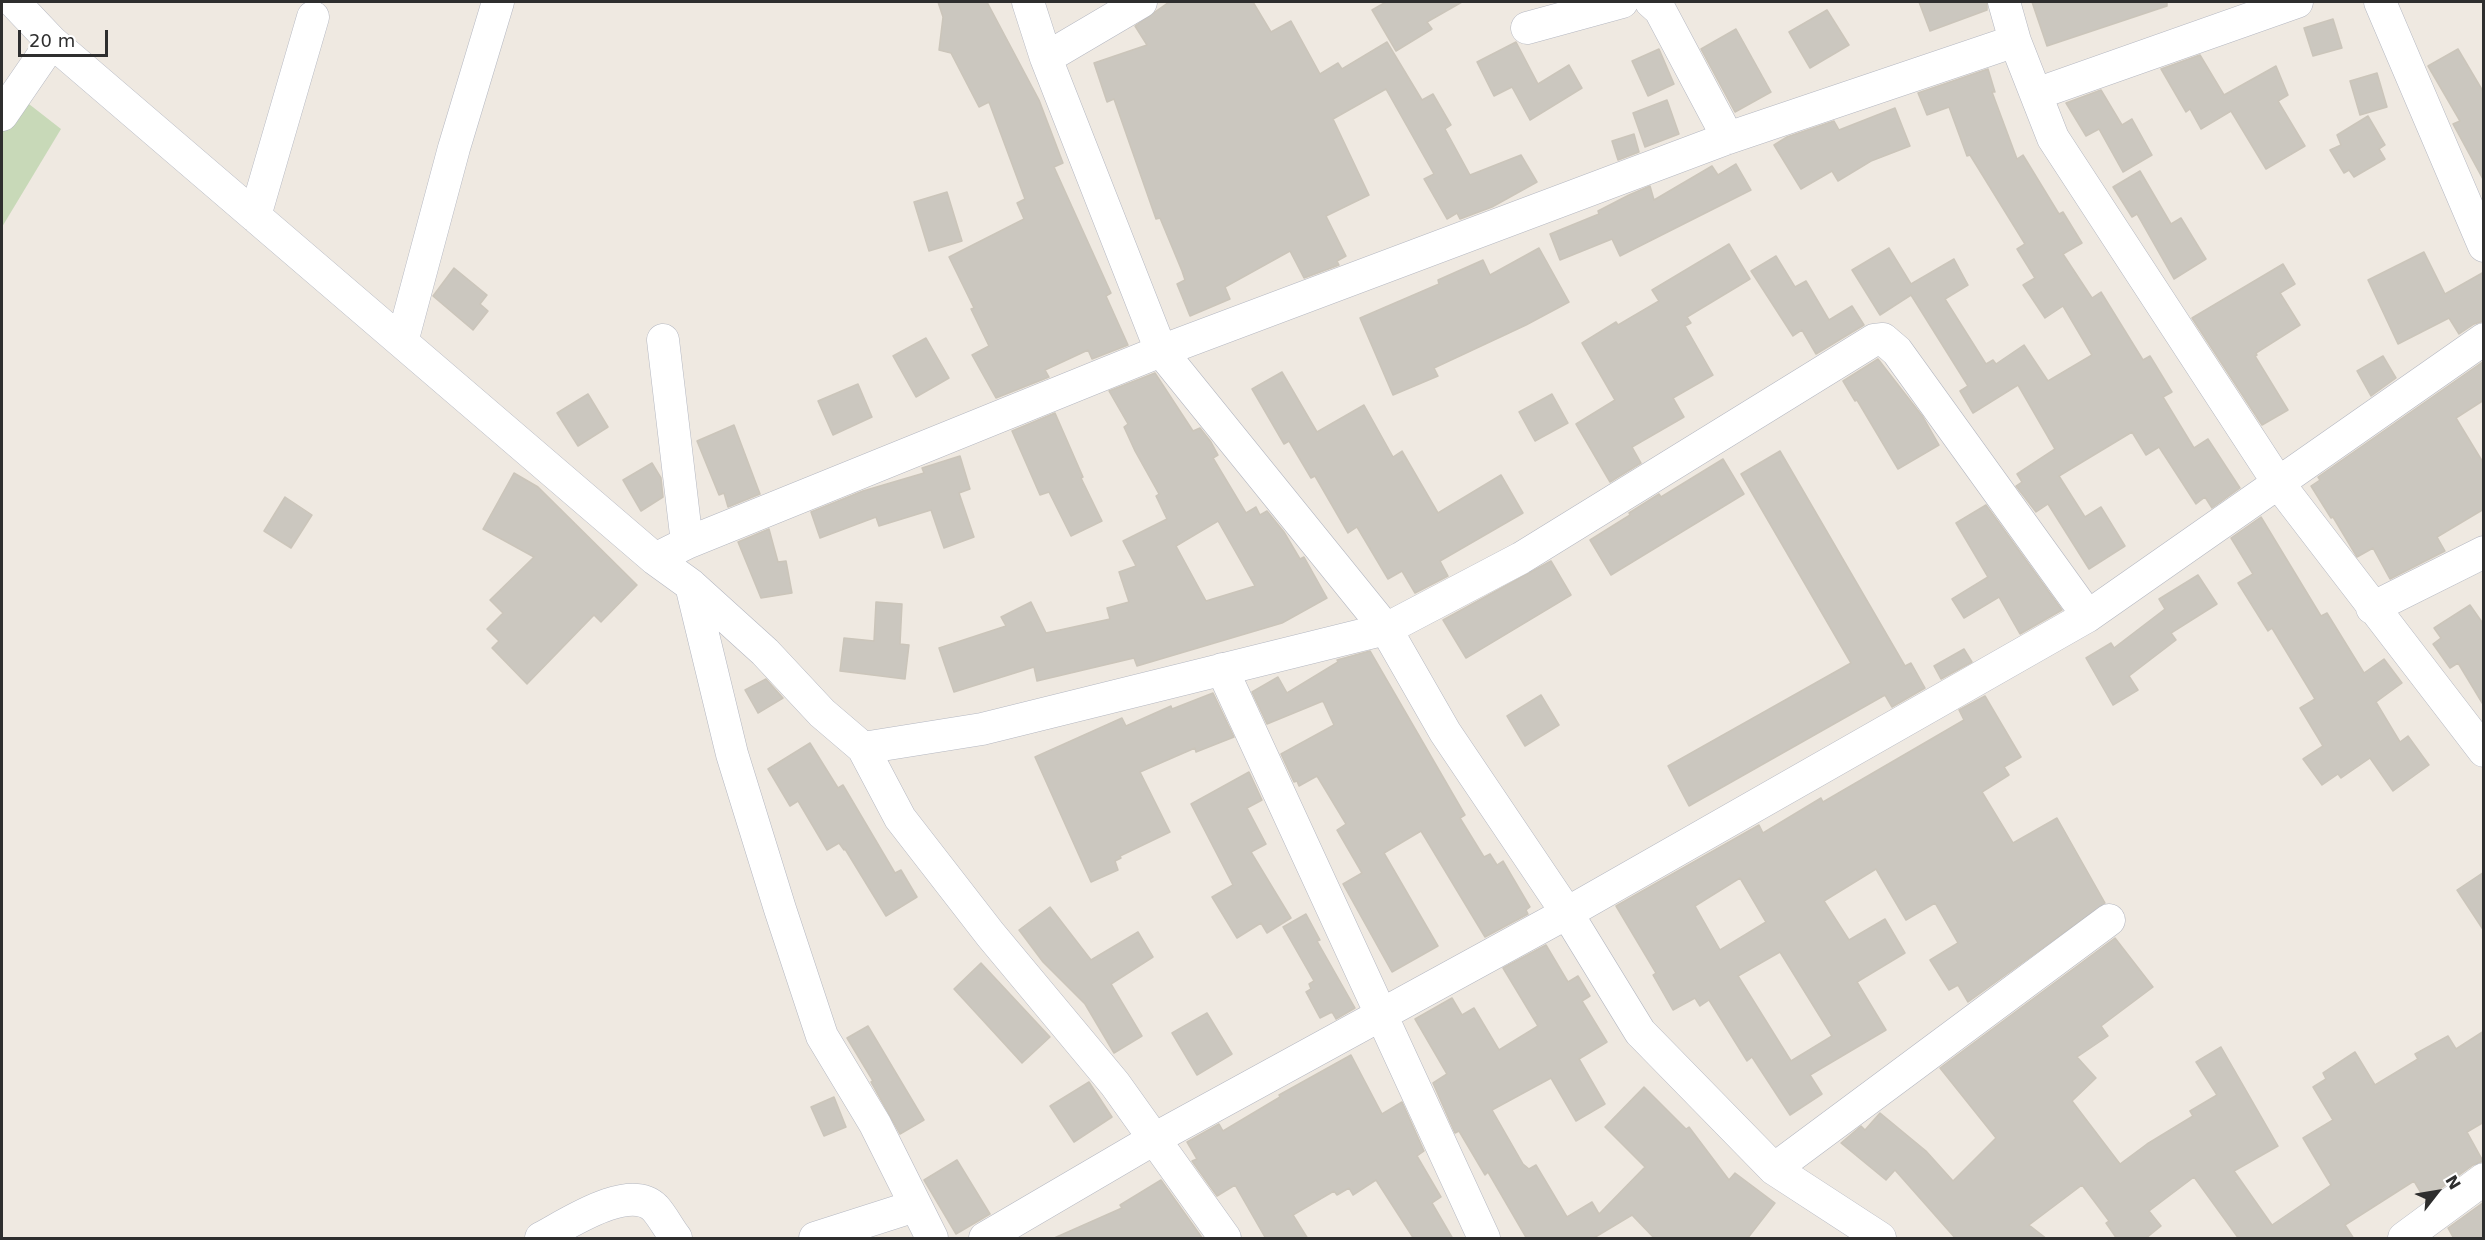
<!DOCTYPE html>
<html>
<head>
<meta charset="utf-8">
<style>
	body { margin:0 }
	#map { position:relative; width:2485px; height:1240px; overflow:hidden; background:#efe9e1; font-family:"DejaVu Sans",sans-serif }
	canvas { display:block }
	.frame { position:absolute; inset:0; border:3px solid #2e2e2e; pointer-events:none }
	.north { position:absolute; left:2407px; top:1162px; width:60px; height:60px; -webkit-text-stroke:4px #fff; paint-order:stroke; rotate:59deg; font-size:16px; font-weight:700; line-height:24px; text-align:center; color:#2e2e2e }
	.north::after { content:''; display:block; margin:auto; width:21px; height:27px; background:#2e2e2e; clip-path:polygon(50% 0,100% 100%,50% 72%,0 100%) }
	.scale { position:absolute; left:18px; top:30px; width:90px; height:27px; box-sizing:border-box; border:3px solid #2e2e2e; border-top:0; padding-left:8px; font-size:18px; line-height:21px; white-space:nowrap; color:#2e2e2e; -webkit-text-stroke:4px #fff; paint-order:stroke }
</style>
</head>
<body>
<div id="map">
<canvas width="2485" height="1240"></canvas>
<div class="frame"></div>
<div class="north">N</div>
<div class="scale">20 m</div>
</div>
<script>
const g = document.querySelector('canvas').getContext('2d');
g.lineJoin = 'round';
function paint(path, color) {
  g.fillStyle = color;
  g.fill(path, 'evenodd');
}
function trace(path, color, width, dash) {
  g.strokeStyle = color;
  g.lineWidth = width;
  g.lineCap = dash ? 'butt' : 'round';
  g.setLineDash(dash || []);
  g.stroke(path);
}
paint(new Path2D(`
	M 2,83 L 61,129 L 2,227 Z`), '#c8d9b8');
const building = new Path2D(`
	M 938,2 L 987,2 L 1039,100 L 1063,163 L 1054,167 L 1111,293 L 1106,296 L 1128,345 L 1092,359 L 1088,350 L 1045,370 L 1049,377 L 996,398 L 972,355 L 989,346 L 971,309 L 974,308 L 949,257 L 1024,219 L 1017,203 L 1025,199 L 989,102 L 979,107 L 951,53 L 939,50 L 943,17 Z
	M 1169,2 L 1253,2 L 1271,32 L 1291,21 L 1320,74 L 1338,63 L 1342,69 L 1387,42 L 1422,100 L 1433,94 L 1451,125 L 1445,129 L 1470,175 L 1521,155 L 1537,182 L 1492,207 L 1460,219 L 1457,213 L 1447,219 L 1424,179 L 1434,174 L 1386,89 L 1333,119 L 1369,195 L 1326,216 L 1346,256 L 1337,261 L 1339,265 L 1304,278 L 1290,251 L 1225,287 L 1230,299 L 1190,316 L 1177,284 L 1185,280 L 1182,271 L 1160,218 L 1156,219 L 1114,99 L 1107,102 L 1094,63 L 1147,45 L 1135,26 Z
	M 1386,2 L 1462,2 L 1427,22 L 1432,29 L 1396,51 L 1372,10 Z
	M 1919,2 L 1987,2 L 1987,10 L 1930,31 Z
	M 2032,2 L 2167,2 L 2167,6 L 2047,46 Z
	M 1827,10 L 1849,45 L 1810,68 L 1789,32 Z
	M 2333,19 L 2342,48 L 2313,56 L 2304,28 Z
	M 1736,29 L 1771,92 L 1735,112 L 1701,49 Z
	M 1516,42 L 1538,84 L 1569,65 L 1582,88 L 1530,120 L 1512,87 L 1494,96 L 1477,62 Z
	M 1659,49 L 1674,84 L 1648,96 L 1632,61 Z
	M 2458,49 L 2484,93 L 2484,181 L 2453,124 L 2460,121 L 2428,66 Z
	M 2200,55 L 2224,95 L 2276,66 L 2288,95 L 2278,101 L 2305,146 L 2266,169 L 2231,111 L 2201,129 L 2190,109 L 2186,112 L 2161,69 Z
	M 1988,69 L 1995,92 L 1992,92 L 2017,159 L 2023,155 L 2059,214 L 2063,212 L 2082,243 L 2063,254 L 2092,298 L 2101,292 L 2143,360 L 2150,356 L 2172,392 L 2163,397 L 2194,448 L 2208,439 L 2240,488 L 2212,508 L 2205,497 L 2196,504 L 2159,447 L 2146,455 L 2132,432 L 2059,476 L 2085,517 L 2101,507 L 2125,546 L 2089,569 L 2048,504 L 2036,512 L 2016,486 L 2022,482 L 2017,474 L 2055,449 L 2018,385 L 1973,413 L 1960,391 L 1968,386 L 1911,295 L 1880,315 L 1852,270 L 1889,248 L 1911,284 L 1954,259 L 1968,285 L 1945,299 L 1986,364 L 1993,360 L 1996,364 L 2024,345 L 2048,381 L 2092,355 L 2063,306 L 2045,318 L 2023,285 L 2035,278 L 2017,249 L 2025,244 L 1970,155 L 1967,156 L 1949,107 L 1927,115 L 1918,93 Z
	M 2377,73 L 2387,107 L 2360,115 L 2350,81 Z
	M 2101,90 L 2122,125 L 2132,119 L 2152,155 L 2123,172 L 2099,129 L 2086,136 L 2066,103 Z
	M 1667,100 L 1679,134 L 1645,147 L 1633,113 Z
	M 1895,108 L 1910,146 L 1871,161 L 1838,181 L 1832,171 L 1801,189 L 1774,145 L 1787,137 L 1834,121 L 1839,130 Z
	M 2368,116 L 2385,145 L 2379,149 L 2385,159 L 2354,177 L 2349,170 L 2344,173 L 2330,150 L 2341,145 L 2337,135 Z
	M 1634,134 L 1639,152 L 1618,160 L 1612,141 Z
	M 1736,164 L 1751,190 L 1620,256 L 1612,239 L 1560,260 L 1550,234 L 1599,214 L 1598,211 L 1629,195 L 1650,186 L 1654,200 L 1712,166 L 1718,175 Z
	M 2140,171 L 2171,224 L 2181,218 L 2206,259 L 2174,279 L 2137,214 L 2132,217 L 2113,187 Z
	M 947,192 L 962,241 L 929,251 L 914,202 Z
	M 1729,244 L 1750,279 L 1687,317 L 1691,323 L 1685,326 L 1713,375 L 1673,398 L 1684,417 L 1632,447 L 1641,463 L 1610,482 L 1576,424 L 1615,400 L 1582,343 L 1616,322 L 1618,325 L 1659,301 L 1652,290 Z
	M 1539,248 L 1569,302 L 1526,325 L 1434,368 L 1438,376 L 1393,395 L 1360,318 L 1439,284 L 1438,280 L 1483,260 L 1490,275 Z
	M 2424,252 L 2445,294 L 2484,272 L 2484,321 L 2474,324 L 2459,334 L 2449,318 L 2398,344 L 2368,280 Z
	M 1776,256 L 1795,287 L 1806,281 L 1829,320 L 1852,306 L 1864,325 L 1816,354 L 1802,330 L 1793,336 L 1751,271 Z
	M 2283,264 L 2295,284 L 2280,293 L 2300,325 L 2256,353 L 2257,355 L 2255,356 L 2288,410 L 2262,425 L 2192,318 Z
	M 454,268 L 487,295 L 480,304 L 488,311 L 473,330 L 433,296 Z
	M 926,338 L 949,378 L 916,397 L 893,356 Z
	M 2383,356 L 2396,378 L 2371,396 L 2357,371 Z
	M 1878,359 L 1923,417 L 1939,445 L 1898,469 L 1857,400 L 1855,401 L 1843,381 Z
	M 2484,361 L 2484,400 L 2456,418 L 2484,464 L 2484,509 L 2437,537 L 2445,551 L 2390,579 L 2373,548 L 2357,557 L 2333,517 L 2331,518 L 2311,486 L 2320,480 L 2318,477 Z
	M 1282,372 L 1317,432 L 1364,405 L 1393,457 L 1402,451 L 1438,513 L 1501,475 L 1523,513 L 1440,561 L 1448,576 L 1415,593 L 1402,571 L 1388,579 L 1357,527 L 1348,533 L 1315,476 L 1311,478 L 1289,441 L 1284,444 L 1252,389 Z
	M 1155,373 L 1193,431 L 1200,428 L 1211,442 L 1218,455 L 1213,458 L 1246,513 L 1256,507 L 1260,515 L 1267,511 L 1284,532 L 1300,559 L 1304,557 L 1327,598 L 1282,623 L 1137,666 L 1134,658 L 1037,681 L 1034,667 L 954,692 L 939,648 L 1006,626 L 1001,617 L 1031,602 L 1046,633 L 1110,619 L 1107,608 L 1129,602 L 1119,572 L 1136,566 L 1123,541 L 1167,519 L 1156,496 L 1159,494 L 1135,451 L 1124,427 L 1128,424 L 1109,391 ZM 1218,521 L 1255,586 L 1206,601 L 1176,546 Z
	M 858,384 L 872,417 L 833,435 L 818,401 Z
	M 588,394 L 608,427 L 578,446 L 557,413 Z
	M 1552,394 L 1568,423 L 1535,441 L 1519,412 Z
	M 1055,413 L 1083,477 L 1081,478 L 1102,521 L 1071,536 L 1049,492 L 1040,495 L 1012,431 Z
	M 734,425 L 760,494 L 728,507 L 724,493 L 719,495 L 697,441 Z
	M 1780,451 L 1905,666 L 1911,663 L 1925,688 L 1892,707 L 1885,695 L 1689,806 L 1668,766 L 1851,663 L 1741,474 Z
	M 960,456 L 970,489 L 959,493 L 974,537 L 944,548 L 931,510 L 879,526 L 876,517 L 820,538 L 811,512 L 863,491 L 924,473 L 922,468 Z
	M 1723,459 L 1744,494 L 1611,575 L 1590,540 L 1630,515 L 1629,513 L 1659,494 L 1661,497 Z
	M 652,463 L 661,478 L 663,497 L 641,511 L 623,480 Z
	M 514,473 L 538,487 L 637,585 L 601,622 L 594,615 L 527,684 L 492,648 L 499,641 L 487,629 L 503,613 L 490,600 L 534,557 L 483,529 Z
	M 285,497 L 312,515 L 291,548 L 264,531 Z
	M 1986,505 L 2062,610 L 2020,634 L 1999,597 L 1964,618 L 1952,599 L 1988,577 L 1956,523 Z
	M 2261,517 L 2321,616 L 2327,613 L 2364,673 L 2384,659 L 2402,683 L 2376,702 L 2400,742 L 2408,736 L 2429,765 L 2393,791 L 2370,758 L 2341,778 L 2338,774 L 2322,785 L 2303,759 L 2323,746 L 2300,708 L 2315,699 L 2272,628 L 2268,631 L 2238,583 L 2253,574 L 2231,538 Z
	M 769,529 L 778,562 L 786,561 L 792,593 L 761,598 L 738,542 Z
	M 1551,561 L 1571,595 L 1466,658 L 1443,620 Z
	M 2198,575 L 2217,604 L 2171,633 L 2176,640 L 2129,676 L 2138,690 L 2113,705 L 2086,658 L 2111,643 L 2114,648 L 2165,609 L 2159,599 Z
	M 876,602 L 902,604 L 900,644 L 909,645 L 905,679 L 840,671 L 844,638 L 874,641 Z
	M 2470,605 L 2484,625 L 2484,706 L 2458,663 L 2450,668 L 2433,644 L 2441,638 L 2434,628 Z
	M 1964,649 L 1972,662 L 1941,679 L 1934,666 Z
	M 1370,651 L 1465,815 L 1460,818 L 1484,857 L 1490,854 L 1497,865 L 1503,861 L 1530,907 L 1526,910 L 1528,914 L 1485,937 L 1421,831 L 1384,853 L 1438,946 L 1392,972 L 1343,884 L 1362,873 L 1337,830 L 1346,824 L 1317,776 L 1299,786 L 1297,781 L 1294,782 L 1281,754 L 1334,725 L 1323,701 L 1267,724 L 1252,692 L 1278,677 L 1287,693 L 1338,662 L 1337,660 Z
	M 766,679 L 783,698 L 758,713 L 745,690 Z
	M 1213,693 L 1234,737 L 1196,752 L 1195,748 L 1140,772 L 1170,832 L 1120,856 L 1121,858 L 1115,861 L 1118,870 L 1091,882 L 1035,757 L 1122,718 L 1126,726 L 1171,706 L 1172,709 Z
	M 1541,695 L 1559,725 L 1525,746 L 1507,716 Z
	M 1985,696 L 2021,757 L 2004,767 L 2009,775 L 1982,792 L 2013,843 L 2057,818 L 2105,903 L 1968,1002 L 1958,985 L 1949,990 L 1930,960 L 1958,943 L 1935,903 L 1906,920 L 1876,869 L 1824,901 L 1849,940 L 1885,919 L 1905,953 L 1857,982 L 1886,1030 L 1810,1075 L 1822,1094 L 1790,1115 L 1752,1057 L 1747,1061 L 1709,1000 L 1700,1006 L 1695,998 L 1673,1010 L 1653,975 L 1656,973 L 1616,906 L 1759,825 L 1763,833 L 1821,798 L 1823,802 L 1964,720 L 1959,710 ZM 1740,878 L 1766,922 L 1720,950 L 1695,906 ZM 1780,952 L 1832,1036 L 1791,1061 L 1738,976 Z
	M 810,743 L 838,788 L 843,785 L 895,873 L 901,870 L 917,897 L 886,916 L 845,849 L 844,850 L 839,843 L 827,850 L 798,801 L 790,806 L 768,769 Z
	M 1249,772 L 1262,800 L 1247,808 L 1266,844 L 1251,852 L 1291,918 L 1267,933 L 1261,923 L 1237,938 L 1212,897 L 1233,885 L 1191,804 Z
	M 2484,872 L 2484,931 L 2457,890 Z
	M 1050,907 L 1091,960 L 1138,932 L 1153,957 L 1111,984 L 1142,1036 L 1114,1053 L 1085,1004 L 1043,962 L 1019,930 Z
	M 1306,914 L 1320,940 L 1317,941 L 1355,1008 L 1336,1019 L 1332,1012 L 1320,1018 L 1306,992 L 1311,989 L 1309,984 L 1314,981 L 1283,927 Z
	M 2115,938 L 2153,987 L 2101,1026 L 2108,1036 L 2077,1057 L 2096,1078 L 2072,1101 L 2120,1164 L 2147,1144 L 2193,1116 L 2190,1111 L 2217,1095 L 2196,1062 L 2221,1047 L 2278,1146 L 2234,1171 L 2272,1225 L 2331,1185 L 2303,1138 L 2333,1120 L 2313,1087 L 2326,1079 L 2323,1073 L 2355,1052 L 2375,1085 L 2418,1059 L 2415,1054 L 2448,1036 L 2456,1049 L 2484,1031 L 2484,1122 L 2467,1132 L 2483,1161 L 2473,1165 L 2429,1197 L 2428,1195 L 2424,1198 L 2414,1181 L 2345,1225 L 2354,1239 L 2239,1239 L 2194,1177 L 2149,1211 L 2161,1226 L 2145,1239 L 2117,1239 L 2106,1223 L 2109,1221 L 2082,1185 L 2029,1225 L 2047,1239 L 1956,1239 L 1895,1170 L 1886,1180 L 1841,1143 L 1861,1126 L 1865,1130 L 1880,1113 L 1926,1151 L 1953,1181 L 1996,1138 L 1940,1068 Z
	M 1546,945 L 1568,982 L 1578,976 L 1590,996 L 1582,1001 L 1607,1042 L 1579,1059 L 1605,1104 L 1576,1121 L 1551,1078 L 1492,1110 L 1523,1164 L 1529,1169 L 1536,1165 L 1567,1217 L 1592,1202 L 1599,1214 L 1645,1167 L 1605,1127 L 1644,1087 L 1686,1129 L 1689,1127 L 1729,1180 L 1735,1173 L 1775,1203 L 1747,1239 L 1655,1239 L 1632,1215 L 1592,1239 L 1527,1239 L 1488,1172 L 1485,1175 L 1459,1131 L 1455,1133 L 1433,1083 L 1447,1074 L 1415,1019 L 1452,998 L 1462,1015 L 1474,1008 L 1499,1050 L 1538,1026 L 1503,968 Z
	M 981,963 L 1050,1037 L 1022,1063 L 954,989 Z
	M 1207,1013 L 1232,1054 L 1197,1075 L 1172,1033 Z
	M 868,1026 L 924,1120 L 900,1134 L 871,1082 L 873,1081 L 847,1038 Z
	M 1351,1055 L 1382,1114 L 1402,1102 L 1424,1151 L 1417,1156 L 1441,1197 L 1432,1203 L 1453,1239 L 1414,1239 L 1376,1180 L 1353,1195 L 1349,1188 L 1337,1195 L 1334,1191 L 1293,1215 L 1308,1239 L 1266,1239 L 1235,1185 L 1217,1196 L 1192,1161 L 1197,1159 L 1187,1142 L 1219,1124 L 1223,1131 L 1280,1097 L 1279,1095 Z
	M 1089,1082 L 1112,1117 L 1074,1142 L 1050,1106 Z
	M 834,1097 L 846,1127 L 824,1136 L 811,1107 Z
	M 957,1160 L 990,1214 L 956,1234 L 924,1180 Z
	M 1161,1180 L 1203,1239 L 1052,1239 L 1122,1208 L 1120,1205 Z
	M 2484,1202 L 2484,1239 L 2454,1239 L 2448,1228 Z`);
paint(building, '#cbc7bf');
trace(building, '#cbc5ba', 1.5);
const street = new Path2D(`
	M 14,2 L 52,42 L 655,559 L 691,585 L 765,652 L 822,713 L 863,748 L 982,729 L 1386,629 L 1521,558 L 1874,340 L 1883,339 L 1897,351 L 2088,616
	M 1028,2 L 1046,58 L 1161,351 L 1386,629 L 1445,732 L 1567,913 L 1640,1032 L 1774,1169 L 1880,1238
	M 1651,2 L 1660,10 L 1728,138
	M 2004,2 L 2015,41 L 2053,138 L 2279,484 L 2484,751
	M 2380,2 L 2484,246
	M 1527,28 L 1622,2
	M 1046,58 L 1141,2
	M 2036,94 L 2297,2
	M 2,115 L 52,42
	M 255,216 L 313,17
	M 663,340 L 687,543
	M 402,342 L 454,148 L 498,2
	M 655,559 L 687,543 L 1161,351 L 1728,138 L 2015,41
	M 691,585 L 732,754 L 780,909 L 822,1036 L 875,1124 L 932,1238
	M 2372,608 L 2484,552
	M 1222,669 L 1484,1238
	M 863,748 L 900,818 L 990,934 L 1115,1084 L 1225,1238
	M 1774,1169 L 2109,920
	M 541,1238 C 566,1225 629,1182 655,1208 C 663,1217 669,1229 676,1238
	M 815,1238 L 915,1206
	M 985,1238 L 1154,1139 L 1567,913 L 2088,616 L 2484,339
	M 2404,1238 L 2484,1179`);
trace(street, '#b4b7c1', 33);
trace(street, '#fff', 32);
</script>
</body>
</html>
